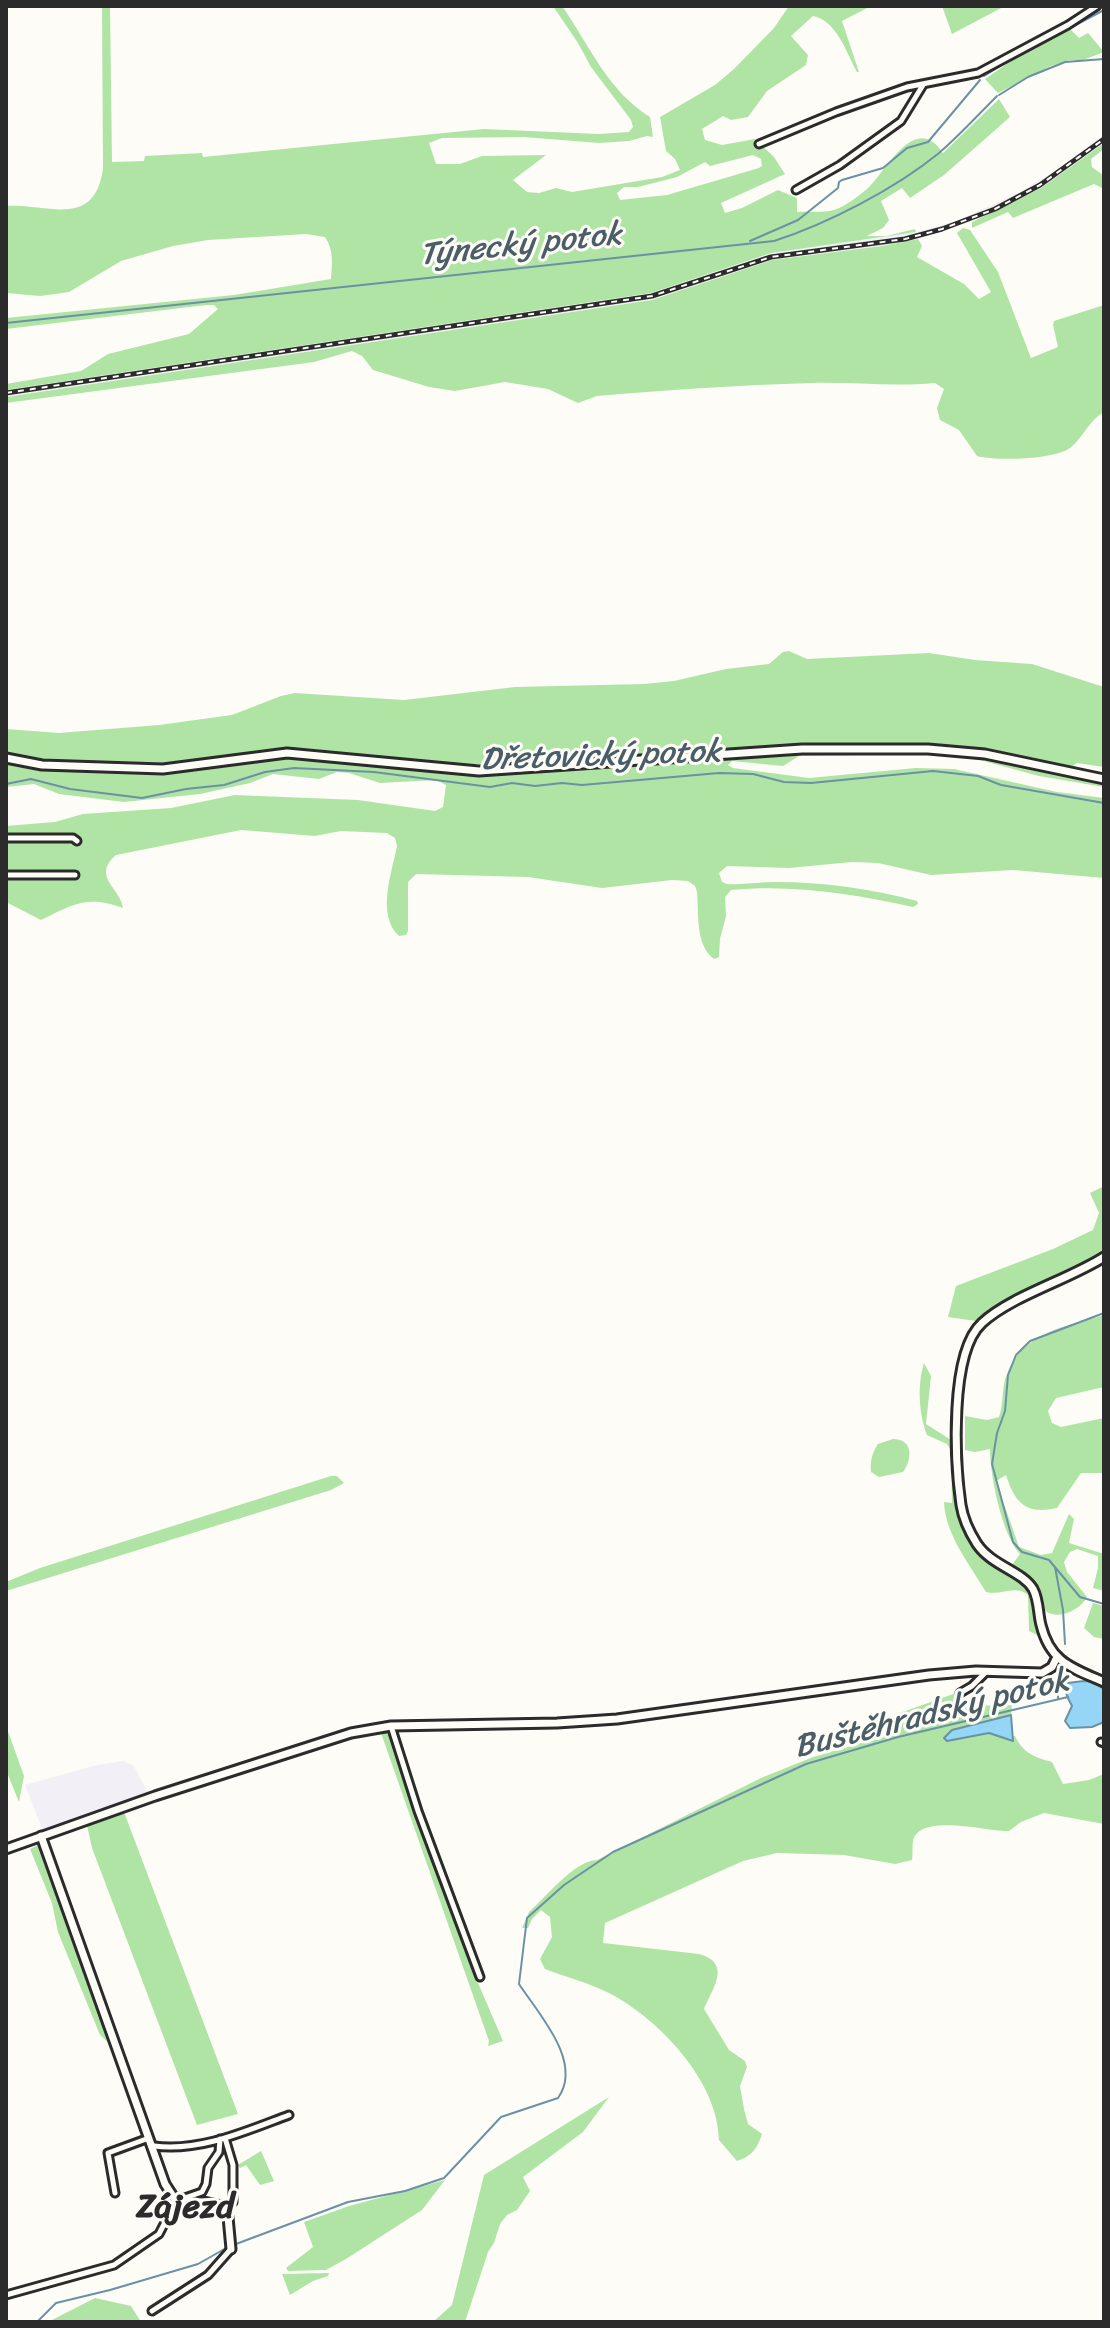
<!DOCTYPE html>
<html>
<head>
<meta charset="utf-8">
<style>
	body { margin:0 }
	#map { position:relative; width:1110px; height:2328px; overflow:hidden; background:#fdfcf7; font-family:Sriracha,sans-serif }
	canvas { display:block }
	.frame { position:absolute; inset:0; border:8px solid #2b2b2b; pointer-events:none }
</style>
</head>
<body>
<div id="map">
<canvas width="1110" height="2328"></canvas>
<div class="frame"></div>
</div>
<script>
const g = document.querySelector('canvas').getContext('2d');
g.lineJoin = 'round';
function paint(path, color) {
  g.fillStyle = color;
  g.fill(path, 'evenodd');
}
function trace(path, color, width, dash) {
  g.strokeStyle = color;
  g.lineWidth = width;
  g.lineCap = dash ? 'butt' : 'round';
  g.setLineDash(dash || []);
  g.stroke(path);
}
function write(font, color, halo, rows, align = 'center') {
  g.font = font + ' Sriracha,sans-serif';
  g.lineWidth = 6;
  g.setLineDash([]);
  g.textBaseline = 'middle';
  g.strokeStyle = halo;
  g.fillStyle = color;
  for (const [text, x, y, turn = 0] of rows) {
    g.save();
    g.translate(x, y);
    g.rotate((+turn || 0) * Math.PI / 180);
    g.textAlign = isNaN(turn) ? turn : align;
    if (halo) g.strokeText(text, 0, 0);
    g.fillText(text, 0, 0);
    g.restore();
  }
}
paint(new Path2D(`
	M 1104,134 L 1104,143 L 1041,188 L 997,212 L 918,239 L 882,246 L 772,260 L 652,300 L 6,397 L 6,390 L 651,293 L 771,253 L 916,232 L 956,221 L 1016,194 L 1060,168 Z
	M 123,1761 L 133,1765 L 149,1794 L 43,1831 L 25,1785 L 97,1765 Z`), '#f2eff7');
paint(new Path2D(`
	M 102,6 L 110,6 L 112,162 L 144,161 L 145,156 L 202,153 L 203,157 L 484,129 L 599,134 L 629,132 L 633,127 L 631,120 L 591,67 L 578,43 L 553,6 L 562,6 C 590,46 607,90 650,117 L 653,137 L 647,136 L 629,141 L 599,143 L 524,137 L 442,138 L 429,143 L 436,164 L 460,164 L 482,156 L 546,155 L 513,180 L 527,192 L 539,193 L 556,188 L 572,192 L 662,177 L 680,170 L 675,159 L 666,151 L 660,117 L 715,85 L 734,69 L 774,28 L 789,6 L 871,6 L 842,21 L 859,72 L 857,72 C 846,52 837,21 813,16 L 791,36 L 808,55 L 806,65 L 767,91 L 748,117 L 731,120 L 723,116 L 702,129 L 705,140 L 722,145 L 755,139 L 774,157 L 785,174 L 721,203 L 725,213 L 742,208 L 778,190 L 797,198 L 797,212 C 808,211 823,213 834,210 C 846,206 862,194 870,186 C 888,167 916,112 943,153 L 999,99 L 1010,117 L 944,175 L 910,198 L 902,188 L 881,201 L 889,220 L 883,228 L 867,236 L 886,236 L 915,229 L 916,232 L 771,253 L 651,293 L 6,390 L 6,384 L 81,371 L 108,354 L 189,334 L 218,309 L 214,305 L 206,305 L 6,329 L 6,318 L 234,295 L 331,279 C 332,264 334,250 325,237 L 306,234 L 208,240 L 173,246 L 121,261 L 69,292 L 40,296 L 6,293 L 6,206 C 47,203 94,230 103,169 ZM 753,155 L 761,159 L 762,166 L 759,168 L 667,195 L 620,200 L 617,193 L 624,187 L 638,187 L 677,177 L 705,162 L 710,166 Z
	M 942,6 L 1005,6 L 952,34 Z
	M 1070,29 L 1079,38 L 1088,33 L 1104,52 L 1083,60 L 1070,60 L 1051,66 L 998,93 L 985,79 L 1017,57 Z
	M 1104,143 L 1104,149 L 1091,159 L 1092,167 L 1104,176 L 1104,189 L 1094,184 L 1013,218 L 1008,212 L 972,228 L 972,222 L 1041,188 Z
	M 963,228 L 970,230 L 998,272 L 1031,358 L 1058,347 L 1053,325 L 1054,321 L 1104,305 L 1104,412 C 1089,420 1083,438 1070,448 C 1053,460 996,461 977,456 L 959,430 L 940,420 L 937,408 L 944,389 L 935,383 C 894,387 853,382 812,383 C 740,385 668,390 597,396 L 578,403 L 548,389 L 505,382 L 455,391 L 429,387 L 373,370 L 362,356 L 352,351 L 314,362 L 6,403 L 6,397 L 652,300 L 772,260 L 882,246 L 918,239 L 922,246 L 917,257 L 964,284 L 979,299 L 991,292 L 957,233 Z
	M 789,651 L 807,659 L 929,653 L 975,660 L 1032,664 L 1104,687 L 1104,767 L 1077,763 L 1073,766 L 1077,771 L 1074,771 L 985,750 L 928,745 L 802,745 L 625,759 L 486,764 L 445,764 L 287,749 L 163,765 L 45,760 L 6,754 L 6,729 L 59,733 L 159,725 L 232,715 L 281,696 L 295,693 L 404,700 L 515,687 L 644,684 L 674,681 L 726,669 L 769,664 L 783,652 Z
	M 928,752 L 984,758 L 1104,783 L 1104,787 L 1039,776 L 980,760 L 927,754 L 799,756 L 783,766 L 732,761 L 728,765 L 733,768 L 809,778 L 916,768 L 954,769 L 1057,792 L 1104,798 L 1104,878 L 1013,870 L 931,875 L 878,863 L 852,862 L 789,868 L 727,866 L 719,873 L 722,882 L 727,884 C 744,885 760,882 776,882 C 823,882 873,889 917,901 L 918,904 L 913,907 C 855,894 791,884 731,890 L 725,897 L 726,916 L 720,939 L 719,957 L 714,959 C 695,945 699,914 697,892 L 695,886 L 688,881 L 672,880 L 602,888 L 528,877 L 416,874 L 408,882 L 408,931 L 406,935 L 399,936 C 376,915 392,872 397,846 L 395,838 L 387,833 L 341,831 L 315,836 L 241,830 L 116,855 C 91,877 121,888 123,908 C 87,895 74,904 41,920 L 6,902 L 6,826 L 55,822 L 83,814 L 171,808 L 235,795 L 358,800 L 435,811 L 443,807 L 446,785 L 436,780 L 380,783 L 349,773 L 337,772 L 319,779 L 273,774 L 250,783 L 200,794 L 124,802 L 59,794 L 34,784 L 6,787 L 6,762 L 44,768 L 163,773 L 287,757 L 445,771 L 486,772 L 625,767 L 803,753 Z
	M 1104,1186 L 1104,1257 L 1000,1310 L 983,1322 L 948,1317 L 956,1286 L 1053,1249 L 1093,1230 L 1099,1213 L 1090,1193 Z
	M 1104,1315 L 1104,1387 L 1056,1398 L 1048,1411 L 1052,1423 L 1061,1427 L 1104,1418 L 1104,1473 L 1081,1473 L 1057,1508 C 1026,1515 1015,1503 1006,1475 L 996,1481 L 1019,1547 L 1041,1555 L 1052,1553 L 1069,1514 L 1074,1519 L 1069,1543 L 1104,1554 L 1104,1591 L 1093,1588 L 1098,1568 L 1098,1556 L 1077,1549 L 1070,1552 L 1064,1562 L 1067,1572 L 1087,1597 C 1081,1609 1060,1620 1047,1612 C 1038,1606 1038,1591 1032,1583 C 1027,1576 1019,1570 1012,1565 L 1020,1554 C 1002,1535 990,1476 990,1449 L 975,1452 L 965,1450 L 965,1416 L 987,1420 L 999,1417 C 1004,1403 1001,1388 1007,1374 C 1023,1331 1066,1327 1104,1315 Z
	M 970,1335 L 957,1396 L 961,1507 L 978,1546 L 1033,1589 L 1045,1639 L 1029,1631 L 1028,1595 C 1015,1584 1002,1596 986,1592 C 970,1565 945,1534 944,1502 L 952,1503 L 951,1451 L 947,1444 L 927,1435 C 919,1414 917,1385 924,1363 L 931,1376 L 926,1424 L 951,1440 C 952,1405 956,1370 967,1336 Z
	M 893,1439 C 914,1439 912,1460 903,1472 L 879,1477 L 871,1472 C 870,1461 872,1453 878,1444 Z
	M 331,1476 L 337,1476 L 344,1483 L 331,1490 L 6,1591 L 6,1582 L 40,1568 Z
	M 1093,1603 L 1104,1606 L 1104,1639 L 1094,1637 L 1084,1628 Z
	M 959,1692 L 960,1706 L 1012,1705 L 1011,1715 L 952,1730 L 944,1738 L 947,1741 L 989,1733 L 1013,1740 L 1012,1736 L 1015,1736 C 1023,1753 1034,1757 1052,1762 L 1063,1784 L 1089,1780 L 1104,1774 L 1104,1824 L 1044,1813 L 1021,1822 L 1009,1831 C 988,1832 919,1812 913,1841 C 912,1846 913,1854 912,1860 L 895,1864 L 844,1855 L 777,1853 L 743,1861 L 605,1923 L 603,1943 L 699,1954 C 732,1963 713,1988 704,2009 L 729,2050 L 745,2061 L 747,2067 L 740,2086 L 744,2109 L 748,2124 L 762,2134 C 757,2149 752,2156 737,2161 L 719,2140 C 718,2081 659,2019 609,1993 C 589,1983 566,1977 545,1969 L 540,1959 L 552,1937 L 550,1917 L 541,1910 L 532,1919 L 528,1928 L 522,1928 L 529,1912 C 547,1896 574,1861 597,1860 L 761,1778 L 813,1757 L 893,1734 L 894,1715 Z
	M 6,1726 L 24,1776 L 19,1802 L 6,1770 Z
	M 389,1732 L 472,1969 L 503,2041 L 488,2046 L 489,2041 L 381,1733 Z
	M 124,1812 L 238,2114 L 197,2125 L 92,1848 L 87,1825 Z
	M 38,1845 L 111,2045 L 100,2035 L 58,1932 L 52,1903 L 30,1849 Z
	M 609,2097 L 583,2132 L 523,2177 L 530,2191 L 517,2210 L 507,2215 L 500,2224 L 494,2243 L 488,2252 L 465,2322 L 433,2322 L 452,2305 L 484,2175 Z
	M 261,2151 L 274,2181 L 260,2185 L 246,2165 L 240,2168 L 238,2165 Z
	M 445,2180 L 422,2210 L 346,2259 L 326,2270 L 288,2271 L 286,2268 L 313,2247 L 304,2222 L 349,2206 Z
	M 329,2273 L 328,2276 L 313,2281 L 290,2295 L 282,2274 Z
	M 95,2298 L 131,2306 L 141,2322 L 48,2322 Z`), '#b0e4a5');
const water = new Path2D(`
	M 1084,1681 L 1094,1682 L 1104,1689 L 1104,1722 L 1092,1727 L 1070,1728 L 1065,1721 L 1072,1706 C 1068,1698 1064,1693 1067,1683 Z
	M 1011,1715 L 1013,1741 L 989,1733 L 947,1741 L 944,1738 L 952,1730 Z`);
paint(water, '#95d5f6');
trace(water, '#6b91a5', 2);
trace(new Path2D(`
	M 984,76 L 1013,58 L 1104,10
	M 999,95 L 1028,77 L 1065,62 L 1104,59
	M 750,241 L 798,220 L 838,188 L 839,182 L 842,180 L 883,168 L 907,148 L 928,142 L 980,80
	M 6,323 L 774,241 C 827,224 895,189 939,153 C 959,136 978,115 997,96
	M 6,784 L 31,779 L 70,789 L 142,798 L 186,789 L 224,785 L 265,772 L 294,768 L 374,772 L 490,787 L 512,783 L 535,786 L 562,783 L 582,785 L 719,773 L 753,774 L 784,782 L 811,783 L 933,771 L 978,776 L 1001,785 L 1104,803
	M 1104,1313 L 1030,1341 L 1016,1355 L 1008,1375 L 1005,1411 L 997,1433 L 992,1464 L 1013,1542 L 1022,1552 L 1049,1560 L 1080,1597 L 1104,1604
	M 1055,1567 L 1063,1610 L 1065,1644
	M 1058,1686 L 1058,1698
	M 37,2322 L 56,2303 L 110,2290 L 198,2264 L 228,2247 L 348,2202 L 405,2191 L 444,2178 L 501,2117 L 558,2098 C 584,2062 537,2012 519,1984 L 527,1918 L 564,1885 L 613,1852 L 806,1764 L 898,1737 L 1068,1697`), '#6b91a5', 2);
const street = new Path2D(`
	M 759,144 L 836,112 L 907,87 L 978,73 L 1068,25 L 1097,6
	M 796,190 L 840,165 L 901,121 L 923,85
	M 6,838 L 73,838 L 77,841
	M 6,875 L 75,875
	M 960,1693 L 972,1686 L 986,1672
	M 391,1726 L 418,1811 L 480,1977
	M 1101,1742 L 1104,1743
	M 154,2146 C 200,2152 246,2131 289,2115
	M 115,2193 L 108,2153 L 149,2138
	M 222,2206 L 233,2202 L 233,2165 L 225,2138
	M 6,2295 L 114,2265 L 159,2234 L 176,2201 L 202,2192 L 206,2184 L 208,2168 L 219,2152 L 220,2139
	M 152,2311 L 208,2275 L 231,2249`);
const secondary = new Path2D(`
	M 6,758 L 42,765 L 163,769 L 287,753 L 479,771 L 802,749 L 928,749 L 985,754 L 1104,779
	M 1104,1257 C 1068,1280 1011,1296 982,1323 C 949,1353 955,1463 961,1505 C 963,1518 970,1533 977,1544 C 992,1566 1022,1571 1033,1589 C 1039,1600 1038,1614 1041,1625 C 1050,1662 1072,1668 1104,1682
	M 41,1836 L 165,2184 L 176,2201 L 204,2202 L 222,2206 L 228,2217 L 231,2249
	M 6,1849 L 155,1796 L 351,1733 L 391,1726 L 557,1723 L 617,1719 L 929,1675 L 976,1671 L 1042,1673 L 1052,1667 L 1056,1659`);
trace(street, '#2b2b2b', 11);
trace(secondary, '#2b2b2b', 13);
trace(street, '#fdfcf7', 5);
trace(secondary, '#fdfcf7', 7);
const rail = new Path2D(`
	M 6,393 L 652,296 L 771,257 L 905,239 L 942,229 L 995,209 L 1040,185 L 1104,139`);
trace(rail, '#2b2b2b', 5);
trace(rail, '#fdfcf7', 2, [6]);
write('italic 32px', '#4b5e68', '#fdfcf7', [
	["Týnecký potok",521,246,-6],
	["Dřetovický potok",601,757,-2],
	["Buštěhradský potok",932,1715,-14]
]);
write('bold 34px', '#2b2b2b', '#fdfcf7', [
	["Zájezd",185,2208]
]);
</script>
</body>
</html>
